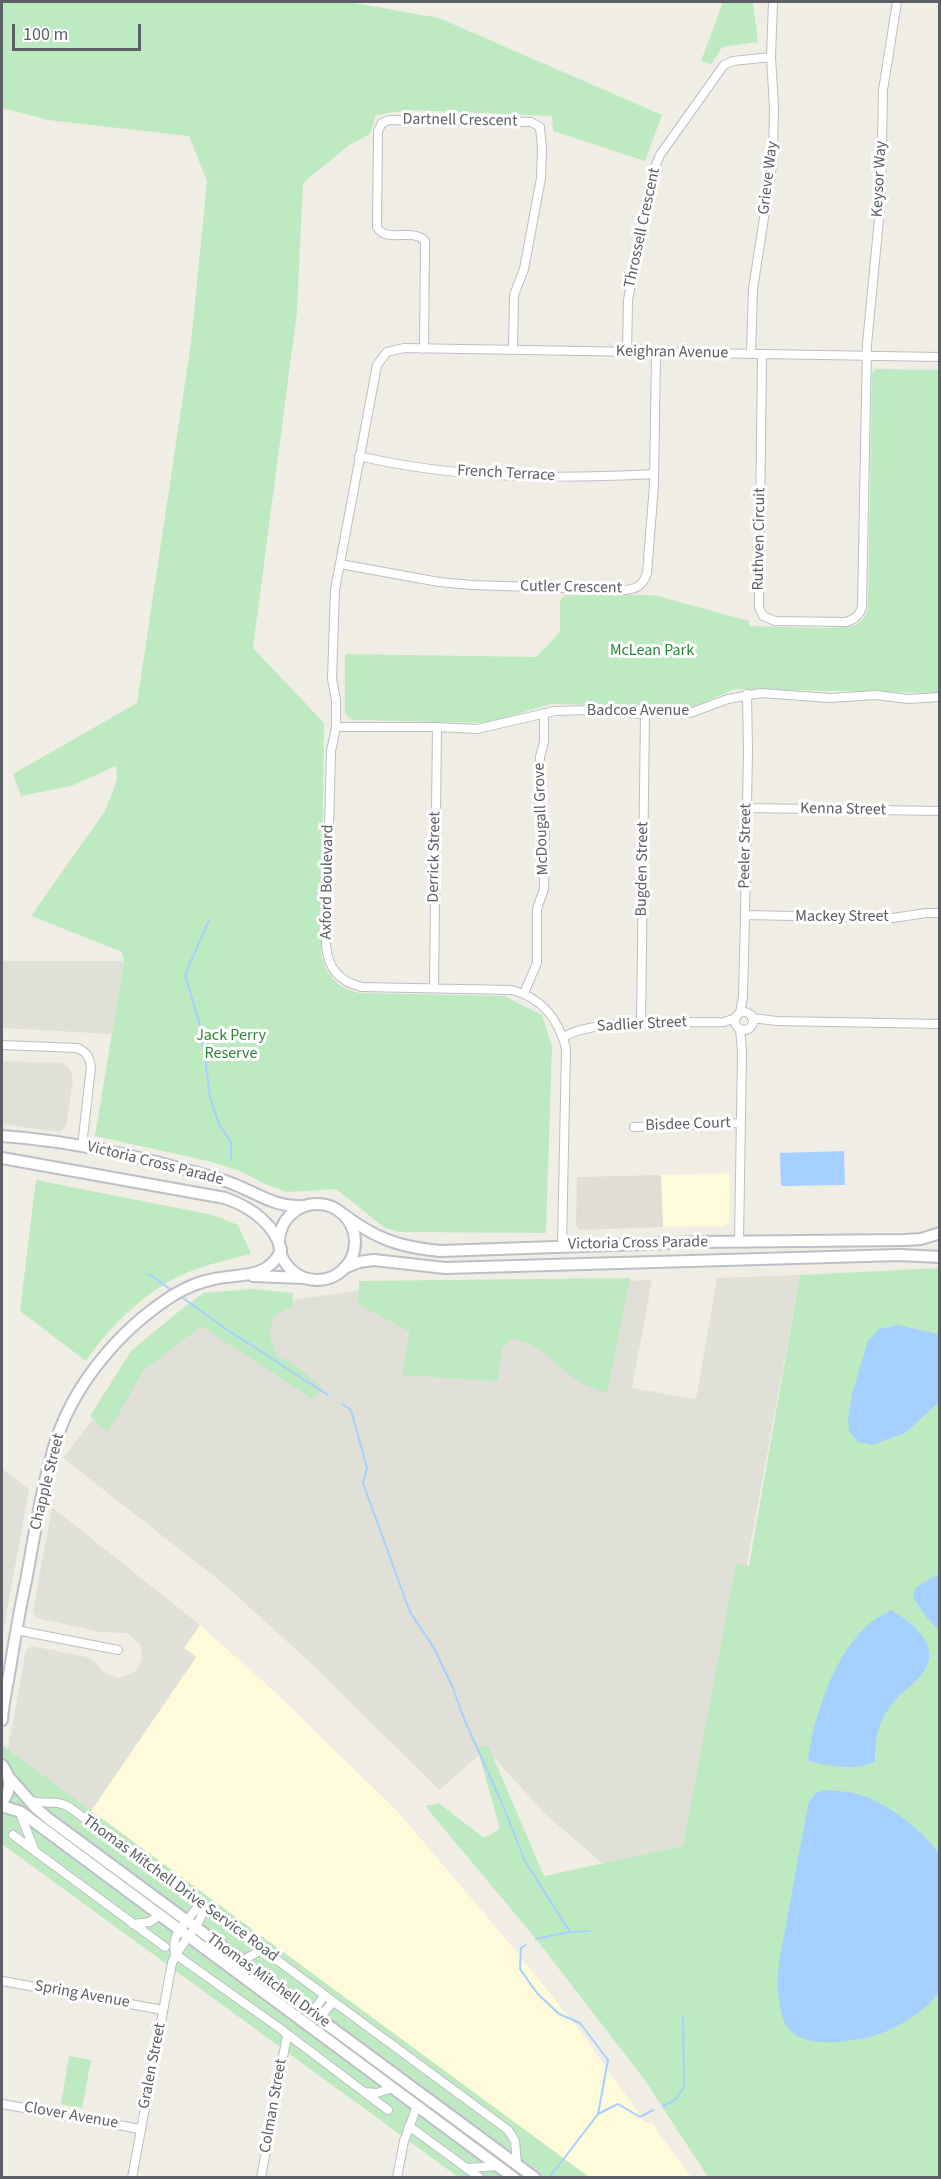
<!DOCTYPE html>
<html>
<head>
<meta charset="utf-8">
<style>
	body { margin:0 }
	#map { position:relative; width:941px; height:2179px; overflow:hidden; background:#f0eee4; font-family:"Source Sans 3",sans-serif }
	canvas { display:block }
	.frame { position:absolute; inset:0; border:3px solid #5c6066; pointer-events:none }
	.scale { position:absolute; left:12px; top:24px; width:129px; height:27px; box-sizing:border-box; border:3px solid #5c6066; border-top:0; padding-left:8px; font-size:18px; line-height:21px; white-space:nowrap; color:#5c6066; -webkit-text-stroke:4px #fff; paint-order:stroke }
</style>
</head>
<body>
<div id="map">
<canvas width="941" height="2179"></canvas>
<div class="frame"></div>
<div class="scale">100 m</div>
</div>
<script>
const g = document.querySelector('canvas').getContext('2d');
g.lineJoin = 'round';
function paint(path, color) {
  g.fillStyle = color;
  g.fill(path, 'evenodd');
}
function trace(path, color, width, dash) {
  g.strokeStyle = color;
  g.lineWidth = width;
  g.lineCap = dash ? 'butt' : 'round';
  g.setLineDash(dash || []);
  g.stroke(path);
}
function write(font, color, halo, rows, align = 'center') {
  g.font = font + ' "Source Sans 3",sans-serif';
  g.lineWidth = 6;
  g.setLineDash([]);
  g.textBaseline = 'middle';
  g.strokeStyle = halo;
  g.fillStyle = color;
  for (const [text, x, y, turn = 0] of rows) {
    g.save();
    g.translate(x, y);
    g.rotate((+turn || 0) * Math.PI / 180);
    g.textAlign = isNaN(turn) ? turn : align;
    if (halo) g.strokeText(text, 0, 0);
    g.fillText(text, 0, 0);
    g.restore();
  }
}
paint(new Path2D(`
	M 730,1173 L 729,1222 L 725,1226 L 663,1227 L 661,1175 Z
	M 200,1625 L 277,1694 L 399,1813 L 510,1944 L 581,2032 L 645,2122 L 652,2123 L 691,2177 L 589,2177 L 91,1811 L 196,1658 L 184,1649 Z`), '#fffada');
paint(new Path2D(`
	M 2,961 L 124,961 L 112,1034 L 2,1028 Z
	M 2,1061 L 61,1063 L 68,1067 L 72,1074 L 73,1081 L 66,1126 L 59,1132 L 2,1124 Z
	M 800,1275 L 691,1868 L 609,1869 L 546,1815 L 486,1749 L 439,1790 L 315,1667 L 225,1585 L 63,1458 L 148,1347 L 195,1314 L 368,1289 L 652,1280 L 632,1388 L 696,1399 L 717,1278 Z
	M 2,1469 L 29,1489 L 2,1639 Z
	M 52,1507 L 200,1625 L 184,1648 L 196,1657 L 91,1811 L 8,1750 L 26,1650 L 32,1646 L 87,1657 L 96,1663 L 105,1673 L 118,1678 L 133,1673 L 139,1667 L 142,1656 L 140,1645 L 128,1633 L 100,1632 L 37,1618 L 33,1612 Z`), '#e1e0d8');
paint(new Path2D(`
	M 661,1175 L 663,1227 L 580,1230 L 576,1226 L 577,1177 Z`), '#e0ded3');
paint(new Path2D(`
	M 2,2 L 348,2 L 439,18 L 662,115 L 645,161 L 553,131 L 552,116 L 409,110 L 376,115 L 370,134 L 348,146 L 303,183 L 297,312 L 253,648 L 324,723 L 321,952 C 325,975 337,988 360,993 L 504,996 L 542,1015 L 552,1046 L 546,1233 L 400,1232 L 385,1228 L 336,1189 L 287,1192 L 265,1184 L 240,1171 L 208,1161 L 95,1136 L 124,961 L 122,952 L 31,916 L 105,811 L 117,780 L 116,766 L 71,786 L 21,796 L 13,774 L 137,703 L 191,343 L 207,181 L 189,136 L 48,120 L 2,108 Z
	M 723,2 L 753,2 L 758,42 L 722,47 L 712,64 L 701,61 Z
	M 876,369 L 939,370 L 939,693 L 735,689 L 693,707 L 551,704 L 487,723 L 356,720 L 351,719 L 345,714 L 345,654 L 536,657 L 560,632 L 560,600 L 565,595 L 654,595 L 749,621 L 749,626 C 769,626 842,631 855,625 C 863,622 867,614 868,606 L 872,373 Z
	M 36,1180 L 213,1215 L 238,1225 L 251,1254 C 224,1261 193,1267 168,1282 C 136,1301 107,1330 86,1361 L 20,1311 Z
	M 939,1268 L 939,2177 L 708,2177 L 644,2079 L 536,1939 L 425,1806 L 439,1803 L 484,1838 L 500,1829 L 477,1747 L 488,1745 L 544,1876 L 683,1846 L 736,1564 L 749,1566 L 800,1275 Z
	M 630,1278 L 607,1394 L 579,1382 L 536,1347 L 513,1338 L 502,1348 L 498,1381 L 402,1375 L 410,1332 L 358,1304 L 359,1281 Z
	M 253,1289 L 293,1293 L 292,1307 L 274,1315 L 269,1334 L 277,1356 L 296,1365 L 323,1389 L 312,1399 L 201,1326 L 143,1371 L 108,1433 L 90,1416 L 131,1351 L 173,1316 L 203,1293 Z
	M 2,1745 L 589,2177 L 458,2177 L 2,1844 Z
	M 69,2056 L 91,2060 L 82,2108 L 61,2104 Z`), '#beeac2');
paint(new Path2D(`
	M 844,1151 L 845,1185 L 781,1186 L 780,1153 Z
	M 897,1325 L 939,1334 L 939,1402 L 905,1433 L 872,1445 L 858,1442 L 849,1431 L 848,1418 L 852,1394 L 868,1341 L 879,1329 Z
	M 939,1574 L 939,1630 L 927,1618 L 913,1597 L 916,1587 Z
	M 891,1610 C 910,1621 939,1643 926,1668 C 918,1683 900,1692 891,1705 C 877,1724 875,1740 875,1762 C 855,1771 829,1766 808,1761 C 813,1716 835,1652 871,1622 C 877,1618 885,1614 891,1610 Z
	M 825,1790 C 836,1791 850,1791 861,1795 C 893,1807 918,1827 939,1853 L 940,1989 C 928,2012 890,2033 865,2038 C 843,2042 803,2049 787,2027 C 781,2018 779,2002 778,1992 C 776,1966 784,1939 788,1914 C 795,1877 801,1839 809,1802 L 816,1793 Z`), '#a5d0ff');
trace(new Path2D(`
	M 203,1047 L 199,1022 L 185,975 L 209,920
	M 205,1057 L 210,1097 L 219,1124 L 231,1142 L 231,1160
	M 149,1274 L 170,1289
	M 183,1298 L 226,1329 L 328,1395
	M 342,1404 L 351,1410 L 367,1468 L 363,1483 L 410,1612 L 434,1648 L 453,1688 L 465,1721 L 501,1801 L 525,1861 L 570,1932
	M 536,1939 L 570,1932 L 590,1931
	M 526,1945 L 521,1948 L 520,1969 L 537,1993 L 559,2014 L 580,2023 L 608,2060 L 598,2114
	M 663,2106 L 675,2100 L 684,2087 L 683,2016
	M 549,2178 L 598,2114 L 618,2104 L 640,2117 L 653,2110`), '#a5d0ff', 2);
const street = new Path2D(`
	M 424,349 L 425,241 C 412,227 386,244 377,227 L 378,131 L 382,123 L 389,120 L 531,122 L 540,127 L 542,148 L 541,178 L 524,269 L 514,295 L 513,350
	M 627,352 L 628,300 L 652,174 L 660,155 L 724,65 L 733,61 L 771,57
	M 751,354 L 753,289 L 773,159 L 774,107 L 771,57 L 773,2
	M 762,355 L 759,607 L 763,616 L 775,621 L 846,622 C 855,619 859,616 862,607 L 867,344 L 881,198 L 883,90 L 897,2
	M 359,456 C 456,479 555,479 654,474
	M 340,564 L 439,582 L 472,585 L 625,590 C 637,589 643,585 647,573 L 654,485 L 656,353
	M 336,727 L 437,727 L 477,729 L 555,711 L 590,710 L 645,714 L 658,711 L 690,713 L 728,699 L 761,693 L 830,698 L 876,695 L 908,699 L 940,697
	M 747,808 L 940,811
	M 745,915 L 893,918 L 926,913 L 940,913
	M 434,988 L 437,727
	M 524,993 L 537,963 L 537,909 L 544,889 L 545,825 L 539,804 L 540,757 L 544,742 L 544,713
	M735 1021a9 9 0 1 1 18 0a9 9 0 1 1-18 0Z
	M 740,1013 L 743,997 L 745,915 L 748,751 L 747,694
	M 752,1018 L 777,1021 L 940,1024
	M 641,1024 L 645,714
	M 563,1038 C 587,1018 689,1023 724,1022 L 736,1018
	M 2,1045 L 77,1048 C 87,1052 89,1056 91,1067 L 82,1146
	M 634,1127 L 741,1123
	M 739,1242 L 742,1051 L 740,1029
	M 562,1246 L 566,1048 C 558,1018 542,998 512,990 L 362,987 C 339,982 327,967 326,944 L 331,751 L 336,727 L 336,700 L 332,679 L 335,590 L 377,365 L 387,352 L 404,348 L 940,357
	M 16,1630 L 118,1650
	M 31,1801 C 45,1805 56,1799 69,1807 L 508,2130 L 515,2141 L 517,2165
	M 20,1813 L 34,1849
	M 13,1835 L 165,1947
	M 133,1924 L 150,1922 L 158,1916
	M 175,1954 L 278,2027 L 388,2110
	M 241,1961 L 262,1950
	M 2,1981 L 163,2010
	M 312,2013 L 324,1996
	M 319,2018 L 333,2002
	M 364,2092 L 377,2093 L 392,2088
	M 2,2104 L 140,2129
	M 409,2126 L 480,2178
	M 468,2168 L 498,2166
	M 132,2178 L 172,1963 C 177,1946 205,1923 203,1906 C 195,1908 193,1913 188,1919 C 178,1931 172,1938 175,1954
	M 261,2178 L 287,2035
	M 397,2178 L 404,2141 L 417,2106`);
const secondary = new Path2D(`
	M 2,1136 C 76,1141 150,1159 222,1180 C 251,1188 271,1208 303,1206
	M 2,1158 L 225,1198 C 250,1207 273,1222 281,1249
	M279 1242a38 38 0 1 1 76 0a38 38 0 1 1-76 0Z
	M 343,1214 C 376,1239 399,1247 440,1251 L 699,1242 L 904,1240 L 921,1239 L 940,1233
	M 344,1268 L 359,1262 L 374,1260 L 445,1268 L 900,1255 L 940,1257
	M 253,1276 L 304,1278
	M 2,1720 C 3,1705 6,1690 9,1675 C 14,1644 19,1612 26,1581 C 34,1537 41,1491 54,1447 C 72,1386 119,1330 172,1296 C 185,1288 198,1282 214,1279 C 241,1273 266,1280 281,1251
	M 2,1765 C 11,1777 12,1790 2,1802
	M 8,1776 L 36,1808 L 49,1819 L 535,2178
	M 2,1806 L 21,1812 L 514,2178`);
trace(street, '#bcbec4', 10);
trace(secondary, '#bcbfc7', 14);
trace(street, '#fff', 8);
trace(secondary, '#fff', 10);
write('16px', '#5c6066', '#fff', [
	["Dartnell Crescent",460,121,1],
	["Grieve Way",769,178,-83],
	["Keysor Way",880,179,-87],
	["Throssell Crescent",643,228,-78],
	["Keighran Avenue",672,353,1],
	["French Terrace",506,474,3],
	["Ruthven Circuit",760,539,-89],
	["Cutler Crescent",571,588,1],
	["Badcoe Avenue",638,711],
	["Kenna Street",843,810,1],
	["McDougall Grove",542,819,-92],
	["Peeler Street",746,846,-89],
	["Derrick Street",435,857,-89],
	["Bugden Street",643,869,-89],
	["Axford Boulevard",328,882,-89],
	["Mackey Street",842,917],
	["Sadlier Street",642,1025,-3],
	["Bisdee Court",688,1125,-2],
	["Victoria Cross Parade",155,1164,14],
	["Victoria Cross Parade",638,1244,-1],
	["Chapple Street",48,1482,-76],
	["Thomas Mitchell Drive Service Road",180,1889,36],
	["Thomas Mitchell Drive",268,1981,36],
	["Spring Avenue",82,1995,10],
	["Gralen Street",153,2066,-79],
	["Colman Street",274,2106,-80],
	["Clover Avenue",71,2116,10]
]);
write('16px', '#2b8638', '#fff', [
	["McLean Park",652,651],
	["Jack Perry",231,1036],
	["Reserve",231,1054]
]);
</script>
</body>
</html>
